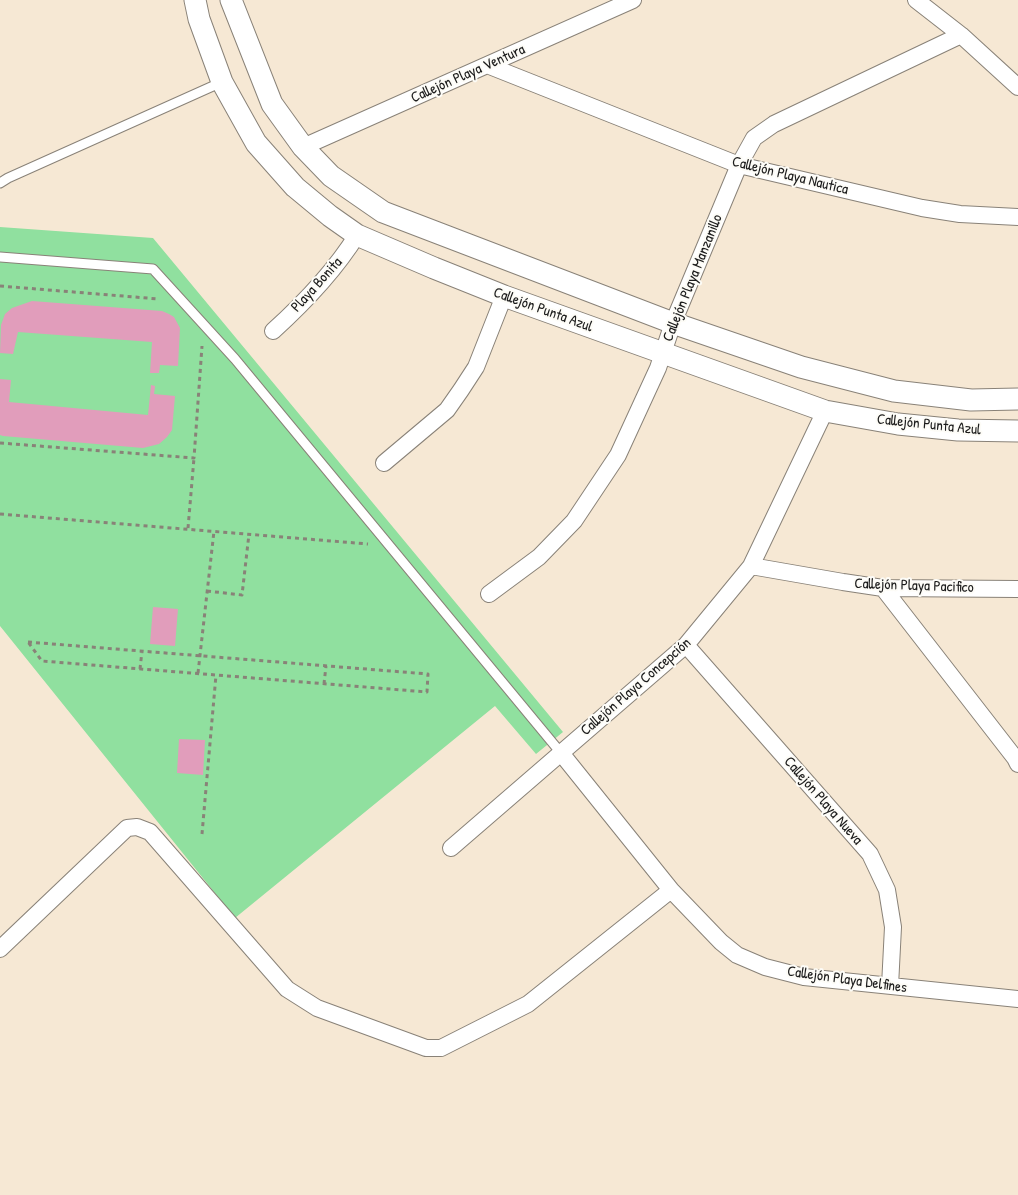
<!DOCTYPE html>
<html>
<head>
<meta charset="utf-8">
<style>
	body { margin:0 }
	canvas { display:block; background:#f6e8d4 }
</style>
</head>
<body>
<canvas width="1018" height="1195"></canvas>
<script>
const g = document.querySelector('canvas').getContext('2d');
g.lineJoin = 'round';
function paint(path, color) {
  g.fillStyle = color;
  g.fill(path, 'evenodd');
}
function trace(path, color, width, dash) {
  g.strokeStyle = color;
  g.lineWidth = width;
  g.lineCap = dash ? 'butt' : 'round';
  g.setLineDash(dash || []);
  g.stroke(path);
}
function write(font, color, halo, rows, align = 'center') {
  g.font = font + ' "Patrick Hand",sans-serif';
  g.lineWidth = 4;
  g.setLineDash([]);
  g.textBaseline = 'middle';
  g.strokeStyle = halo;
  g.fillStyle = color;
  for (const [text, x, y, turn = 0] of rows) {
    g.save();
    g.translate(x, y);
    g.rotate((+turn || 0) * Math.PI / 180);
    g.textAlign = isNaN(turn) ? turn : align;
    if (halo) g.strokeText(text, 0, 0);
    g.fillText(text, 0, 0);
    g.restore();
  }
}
paint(new Path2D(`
	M 0,227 L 153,238 L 563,732 L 536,754 L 495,706 L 235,918 L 0,626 Z`), '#90e09f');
paint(new Path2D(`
	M 32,301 L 162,311 L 169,314 L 174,317 L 180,328 L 178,366 L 160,365 L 159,373 L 150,373 L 152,342 L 18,332 L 13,354 L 0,353 L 1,325 L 5,314 L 12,308 Z
	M 0,379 L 11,380 L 9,402 L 148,415 L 151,385 L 155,386 L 154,394 L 175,396 L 172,430 L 167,437 L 159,444 L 143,448 L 3,436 L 0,435 Z
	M 153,607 L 178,609 L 175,646 L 150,644 Z
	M 179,739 L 205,740 L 203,775 L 177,773 Z`), '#e19dbb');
const service = new Path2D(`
	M 0,183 L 8,178 L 222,82
	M 0,257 L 153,269 L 235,359 L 561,753`);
const minor = new Path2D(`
	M 916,0 L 961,35 L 1018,87
	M 487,65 L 739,165 L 922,208 L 960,214 L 1018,217
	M 303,147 L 633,0
	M 273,331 C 305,302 334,272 357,235
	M 384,463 L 447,410 L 461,390 L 476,367 L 504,296
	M 751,566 L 843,582 L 883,588 L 1018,589
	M 883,588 L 1015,758 L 1018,764
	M 489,594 L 539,557 L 574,521 L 618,455 L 658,368 L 673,323 L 739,165 L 754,138 L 774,124 L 961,35
	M 686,645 L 870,854 L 887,890 L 893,927 L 890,986
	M 561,753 L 671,890 L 721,942 L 737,955 L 765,967 L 804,977 L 1018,999
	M 451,848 L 686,645 L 751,566 L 825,411
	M 0,949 L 127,828 L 137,827 L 150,832 L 287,989 L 317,1008 L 426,1048 L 441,1048 L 528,1004 L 671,890`);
const tertiary = new Path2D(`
	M 195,0 L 199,19 L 222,82 L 256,143 L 295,187 L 330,216 L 357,235 L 434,268 L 504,296 L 825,411 L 898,424 L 958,430 L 1018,431
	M 231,0 L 272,104 L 303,147 L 331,176 L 383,212 L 673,323 L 801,367 L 894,391 L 971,400 L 1018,399`);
trace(service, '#898278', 11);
trace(minor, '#898278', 18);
trace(tertiary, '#898278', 23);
trace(new Path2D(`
	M 0,286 L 159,299
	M 0,443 L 194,458 L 202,346
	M 0,514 L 368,544
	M 188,528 L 194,458
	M 207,591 L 242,595 L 249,534
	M 28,642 L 428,674 L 427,692 L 42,661 Z
	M 140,669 L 142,651
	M 198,673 L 214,531
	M 324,684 L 326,666
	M 202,834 L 216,675`), '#898278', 3, [4, 4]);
trace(service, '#fff', 9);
trace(minor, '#fff', 16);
trace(tertiary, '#fff', 21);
write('15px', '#1c1c1c', '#fdfcf7', [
	["Callejón Playa Ventura",468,74,-24],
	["Callejón Playa Nautica",790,176,14],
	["Callejón Playa Manzanillo",693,278,-68],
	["Playa Bonita",317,285,-48],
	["Callejón Punta Azul",543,310,20],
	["Callejón Punta Azul",929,425,6],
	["Callejón Playa Pacifico",914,586,2],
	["Callejón Playa Concepción",636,687,-41],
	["Callejón Playa Nueva",823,801,49],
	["Callejón Playa Delfines",847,980,8]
]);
</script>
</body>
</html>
